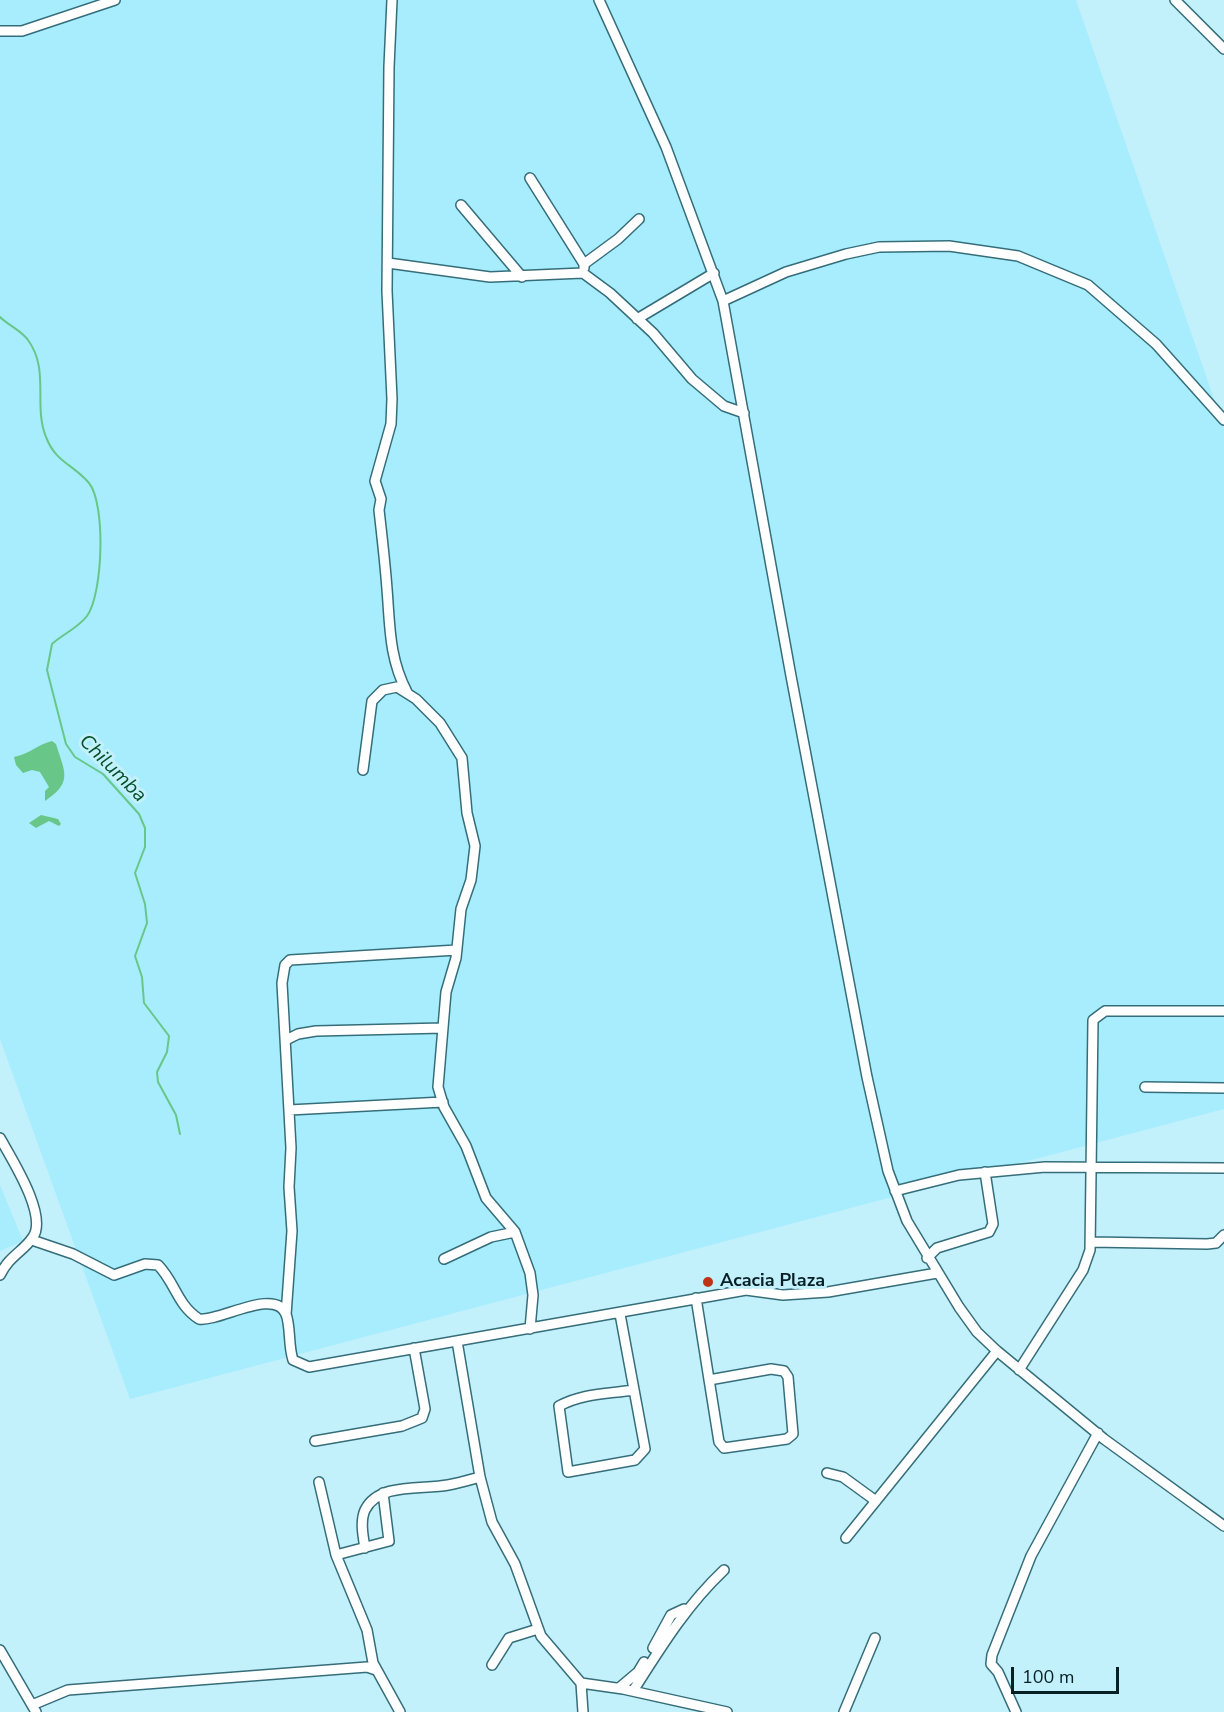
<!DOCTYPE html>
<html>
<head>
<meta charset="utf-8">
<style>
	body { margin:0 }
	#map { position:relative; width:1224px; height:1712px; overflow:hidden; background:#c2f0fb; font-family:"Nunito Sans",sans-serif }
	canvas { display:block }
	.scale { position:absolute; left:1011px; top:1667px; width:108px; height:27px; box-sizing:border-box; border:3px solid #071f25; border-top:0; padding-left:8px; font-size:18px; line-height:21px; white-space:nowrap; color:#071f25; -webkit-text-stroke:4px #c2f0fb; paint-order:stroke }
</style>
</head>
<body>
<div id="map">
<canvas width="1224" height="1712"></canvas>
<div class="scale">100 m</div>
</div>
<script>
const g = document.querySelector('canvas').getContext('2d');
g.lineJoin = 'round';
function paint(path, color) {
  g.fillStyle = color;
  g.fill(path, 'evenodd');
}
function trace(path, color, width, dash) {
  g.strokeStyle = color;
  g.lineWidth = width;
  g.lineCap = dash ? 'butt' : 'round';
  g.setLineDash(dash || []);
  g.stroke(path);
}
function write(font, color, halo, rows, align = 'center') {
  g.font = font + ' "Nunito Sans",sans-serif';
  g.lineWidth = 6;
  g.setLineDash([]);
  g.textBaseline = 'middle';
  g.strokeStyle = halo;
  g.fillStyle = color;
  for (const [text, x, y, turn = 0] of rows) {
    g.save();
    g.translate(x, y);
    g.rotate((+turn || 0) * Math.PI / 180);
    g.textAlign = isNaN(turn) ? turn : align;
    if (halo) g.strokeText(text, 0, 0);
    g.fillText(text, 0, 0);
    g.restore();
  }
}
paint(new Path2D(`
	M 0,0 L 1076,0 L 1224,428 L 1224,1109 L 130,1399 L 0,1039 Z
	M 0,1185 L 23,1241 L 0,1251 Z`), '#a7edfd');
paint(new Path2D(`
	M 52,741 L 56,744 C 65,773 73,782 45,801 L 45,791 L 49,787 L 40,772 L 32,770 L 23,773 L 16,765 L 14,757 C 29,754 39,744 52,741 Z
	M 41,815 L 58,819 L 61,824 L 59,826 L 49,821 L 36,828 L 29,823 Z`), '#68c688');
trace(new Path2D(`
	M 0,317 C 8,325 22,331 28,340 C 50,370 33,405 46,437 C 56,463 73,464 89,483 C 106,504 103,594 87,616 C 78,628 63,634 52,644 L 47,670 L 66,744 L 75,757 L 103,774 L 139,814 L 145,828 L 145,847 L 135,873 L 145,904 L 147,923 L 135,956 L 142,977 L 144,1003 L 169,1036 L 167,1052 L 157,1072 L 158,1082 L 176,1115 L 180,1134`), '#68c688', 2);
const minor = new Path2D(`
	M 392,0 L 389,67 L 387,291 L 392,399 L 391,424 L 375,481 L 381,499 L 379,510 C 382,536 385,562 387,589 C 390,626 389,658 407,692
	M 599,0 L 666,147 L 723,301 L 791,676 L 867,1077 L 888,1171 L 907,1221 L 959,1307 L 977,1332 L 997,1351 L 1104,1439 L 1224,1526
	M 1175,0 L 1224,49
	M 0,31 L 22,31 L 115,0
	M 530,178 L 584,264
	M 461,205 L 522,277
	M 388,263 L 490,277 L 583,273 L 610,293 L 653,333 L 692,379 L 724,406 L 744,413
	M 584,268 L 584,264 L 618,239 L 639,219
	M 723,301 L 786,272 L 846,254 L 879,247 L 949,246 L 1018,256 L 1088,285 L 1156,344 L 1224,420
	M 637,319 L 714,273
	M 363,770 L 372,701 L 383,690 L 397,687 L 416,699 L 440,723 L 462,758 L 467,813 L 475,846 L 471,880 L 461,909 L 456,958 L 446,992 L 438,1087 L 444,1107 L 466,1146 L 486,1198 L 515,1232 L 530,1273 L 533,1295 L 530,1329
	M 286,1040 L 298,1034 L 316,1031 L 443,1028
	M 1145,1087 L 1224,1088
	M 289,1110 L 443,1102
	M 0,1138 C 11,1158 48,1215 33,1237 C 23,1252 10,1255 0,1275
	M 895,1191 L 959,1175 L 1045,1167 L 1224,1168
	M 32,1240 L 73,1254 L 114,1275 L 145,1264 L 158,1265 C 175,1282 177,1305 199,1319 C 219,1322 275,1287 286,1314 C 291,1328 288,1345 293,1360 L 309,1367 L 746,1290 L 783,1295 L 828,1292 L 937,1273
	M 1092,1242 L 1207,1244 L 1216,1243 L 1224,1235
	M 927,1258 L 937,1248 L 989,1232 L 993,1224 L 985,1172
	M 444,1259 L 491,1237 L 515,1232
	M 696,1298 L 719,1442 L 724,1448 L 787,1439 L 793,1434 L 788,1377 L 784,1371 L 771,1369 L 709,1380
	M 620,1314 L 645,1449 L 635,1460 L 568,1472 L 559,1406 C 583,1393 607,1394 634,1390
	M 286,1315 L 292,1231 L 289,1187 L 291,1148 L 282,983 L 285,965 L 290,960 L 457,950
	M 457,1341 L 480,1477 L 492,1522 L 515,1564 L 541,1636 L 581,1683 L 583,1712
	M 1019,1370 L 1083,1270 L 1090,1250 L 1093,1020 L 1105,1011 L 1224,1011
	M 315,1441 L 402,1426 L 422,1418 L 425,1409 L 414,1348
	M 827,1473 L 843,1477 L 876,1501
	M 319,1482 L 336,1555 L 367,1630 L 373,1663 L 400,1712
	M 846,1538 L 997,1351
	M 365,1548 C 363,1536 360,1521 365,1510 C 379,1482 422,1490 448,1485 C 459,1483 469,1480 480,1477
	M 336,1555 L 389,1541 L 383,1493
	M 653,1648 L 671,1615 L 684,1609
	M 0,1650 L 36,1712
	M 492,1665 L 509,1638 L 538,1629
	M 581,1683 L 623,1689 L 727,1712
	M 619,1688 L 638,1672 L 644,1662
	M 633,1691 C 661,1647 686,1606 724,1570
	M 32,1705 L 68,1690 L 367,1667 L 376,1670
	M 844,1712 L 875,1638
	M 1016,1712 L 998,1672 L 991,1664 L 992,1655 L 1031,1556 L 1098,1433`);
trace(minor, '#356e7a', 12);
trace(minor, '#fff', 9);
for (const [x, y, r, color] of [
	[708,1282,6,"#be3314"]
]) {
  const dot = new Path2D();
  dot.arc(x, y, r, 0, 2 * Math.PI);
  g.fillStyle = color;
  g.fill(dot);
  trace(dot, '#c2f0fb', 2);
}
write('bold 18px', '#071f25', '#c2f0fb', [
	["Acacia Plaza",720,1282]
], 'left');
write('italic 20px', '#05512a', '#c2f0fb', [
	["Chilumba",112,769,45]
]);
</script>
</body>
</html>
